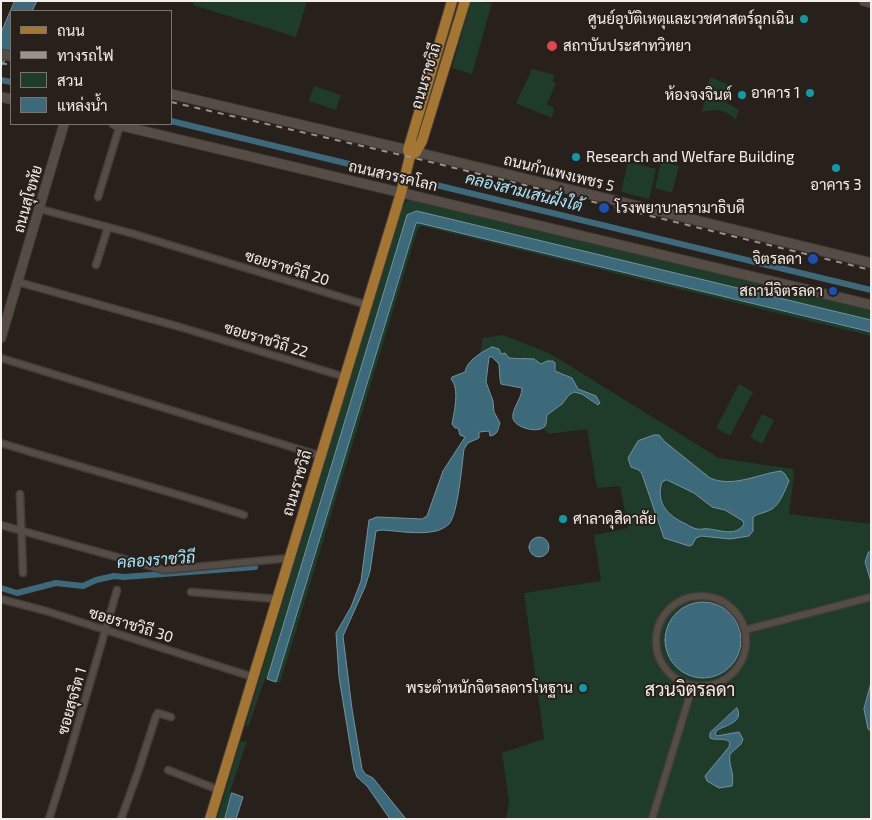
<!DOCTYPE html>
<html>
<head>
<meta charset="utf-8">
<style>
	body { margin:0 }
	#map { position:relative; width:872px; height:820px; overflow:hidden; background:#28201b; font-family:"Exo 2",Sarabun,sans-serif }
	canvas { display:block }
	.frame { position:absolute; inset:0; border:2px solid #f5efeb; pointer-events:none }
	.legend { position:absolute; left:10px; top:10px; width:162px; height:115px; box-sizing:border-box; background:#28201b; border:1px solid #7a736e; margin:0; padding:6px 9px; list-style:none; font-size:15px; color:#f5efeb }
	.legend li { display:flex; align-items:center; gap:10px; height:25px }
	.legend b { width:25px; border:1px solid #7a736e }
</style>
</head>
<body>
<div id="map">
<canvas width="872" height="820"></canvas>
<div class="frame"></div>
<ul class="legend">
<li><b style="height:6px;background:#a57532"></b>ถนน</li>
<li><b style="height:6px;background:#99938e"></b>ทางรถไฟ</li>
<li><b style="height:14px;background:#1f3b2a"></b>สวน</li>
<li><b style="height:14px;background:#3c6a7a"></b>แหล่งน้ำ</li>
</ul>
</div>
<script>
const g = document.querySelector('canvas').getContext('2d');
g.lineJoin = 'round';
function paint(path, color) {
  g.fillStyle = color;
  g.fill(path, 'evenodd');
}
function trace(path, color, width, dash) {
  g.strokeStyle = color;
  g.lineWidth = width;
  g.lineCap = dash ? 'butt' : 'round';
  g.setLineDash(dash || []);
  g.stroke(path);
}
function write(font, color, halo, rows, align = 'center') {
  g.font = font + ' "Exo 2",Sarabun,sans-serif';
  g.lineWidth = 4;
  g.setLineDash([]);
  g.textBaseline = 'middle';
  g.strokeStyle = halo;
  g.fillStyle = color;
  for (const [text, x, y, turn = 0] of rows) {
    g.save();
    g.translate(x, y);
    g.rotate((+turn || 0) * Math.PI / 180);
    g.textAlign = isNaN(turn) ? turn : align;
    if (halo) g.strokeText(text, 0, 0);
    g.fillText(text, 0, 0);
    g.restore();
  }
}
paint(new Path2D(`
	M 194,1 L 307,1 L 296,37 L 193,5 Z
	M 471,1 L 492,3 L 472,74 L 452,68 Z
	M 532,69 L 555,75 L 552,81 L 556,83 L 547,104 L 554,108 L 552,118 L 516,103 Z
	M 710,77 L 732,86 L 727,103 L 739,110 L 735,120 C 726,109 716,109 702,112 Z
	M 314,86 L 341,95 L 336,110 L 309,101 Z
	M 628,162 L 656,169 L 649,199 L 621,192 Z
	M 661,162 L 679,166 L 672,193 L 655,188 Z
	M 411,199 L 871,308 L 871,320 L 417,211 L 407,215 L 267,679 L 265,678 L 248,728 L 246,724 L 400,211 L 406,202 Z
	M 416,223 L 419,223 L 871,332 L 871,336 L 422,226 L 418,228 L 280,683 L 276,682 Z
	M 503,335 L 549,353 L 719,458 L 793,469 L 794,475 L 789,514 L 871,524 L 871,683 L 864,709 L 868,729 L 871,731 L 871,819 L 506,819 L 509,801 L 502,753 L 544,739 L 524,593 L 601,581 L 594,535 L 628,528 L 620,486 L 597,488 L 587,429 L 548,434 L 543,428 L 546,425 L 547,415 L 574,392 L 582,394 L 598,405 L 596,396 L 578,389 L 565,374 L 555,371 L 555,363 L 547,361 L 541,364 C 531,360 519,355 509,358 L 492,347 L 480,353 L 483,338 Z
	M 739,384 L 753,392 L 730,436 L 716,428 Z
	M 762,414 L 774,420 L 762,444 L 750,437 Z
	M 247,741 L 230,792 L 232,793 L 225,819 L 217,819 L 240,742 Z`), '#1f3b2a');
const water = new Path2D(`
	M 15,1 L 37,1 L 32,11 L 11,11 L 11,50 L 1,67 L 1,33 Z
	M 417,211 L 871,320 L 871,332 L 419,223 L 416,223 L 276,682 L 267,679 L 407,215 Z
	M 492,347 L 499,349 L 501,354 L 505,353 L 509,358 L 534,359 L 541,364 L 547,361 L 553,361 L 555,363 L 555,371 L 572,378 L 578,389 L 596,396 L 600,403 L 598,405 L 582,394 L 574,392 L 569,395 L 562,404 L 547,415 C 546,418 547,423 545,426 C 539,434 516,428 513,419 C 511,409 522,399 522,388 L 501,384 L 500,379 L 499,364 L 492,357 L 489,357 L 486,382 L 493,401 L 494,412 L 500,423 C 498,429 498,435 490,436 L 489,431 L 479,432 L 479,438 L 468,443 L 464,449 C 462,464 458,514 449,524 C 446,527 440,530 436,531 C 418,535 399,531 382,530 L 376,531 L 370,571 L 365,587 L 343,636 L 352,709 L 362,769 L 365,774 L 373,778 L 406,819 L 390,819 L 367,786 L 357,777 L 354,769 L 339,677 L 336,633 L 351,607 L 361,581 L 369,520 L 377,517 L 422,519 L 427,516 L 443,471 L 465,437 L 460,435 L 458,428 L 455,428 L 452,424 C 454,412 460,389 451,379 L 452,377 L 465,372 C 467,360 482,352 492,347 Z
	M 654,435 L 659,435 L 665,442 L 710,478 C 733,488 758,474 781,471 L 785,474 L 789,481 C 785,490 780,504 772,509 C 766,513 758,513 753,517 L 753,531 L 749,536 L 730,539 L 701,536 L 696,538 L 692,545 L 689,546 L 664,538 L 642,474 L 639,470 L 631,467 L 628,458 L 638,441 ZM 667,480 L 694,493 L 712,507 L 725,510 L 743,521 L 744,524 C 736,537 720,530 709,529 C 705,528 700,530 697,529 C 693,528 689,526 686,524 C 668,516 655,503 662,482 Z
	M529 547a10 10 0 1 1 20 0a10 10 0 1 1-20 0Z
	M 871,551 L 871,582 L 865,562 L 868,553 Z
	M665 640a38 38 0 1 1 76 0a38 38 0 1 1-76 0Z
	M 871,683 L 871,731 L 868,729 L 864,709 Z
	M 737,708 C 744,722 727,725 717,730 L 715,734 L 717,736 L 739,732 L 743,739 L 741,744 L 730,754 C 728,766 735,772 732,786 L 719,788 L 707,781 L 705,776 L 729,747 L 730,742 C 724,737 716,741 710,738 L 710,733 Z
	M 232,793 L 243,797 L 236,819 L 225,819 Z`);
paint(water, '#3c6a7a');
trace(water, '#74929c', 1);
trace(new Path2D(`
	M 1,80 L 11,82
	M 171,121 L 871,290
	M 1,588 L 17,593 L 56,583 L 83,586 L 96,580 L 114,576 L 124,577 L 255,567`), '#3c6a7a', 6);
const street = new Path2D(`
	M 98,197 L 120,125
	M 40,209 L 134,234 L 367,305
	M 96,265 L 108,227
	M 18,282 L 180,327 L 345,377
	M 1,358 L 321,456
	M 1,443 C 82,468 164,489 244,515
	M 20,494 L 23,573
	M 1,525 L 164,570 L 290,558
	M 191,592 L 277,599
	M656 641a45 45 0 1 1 90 0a45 45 0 1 1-90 0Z
	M 1,599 L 46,611 L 253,677
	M 745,630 L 871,597
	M 168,770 L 219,790
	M 49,819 L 67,762 L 117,590
	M 121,819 L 138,772 L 156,716 L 158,713 L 171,717
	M 652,819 L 693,685`);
const secondary = new Path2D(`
	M 864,1 L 871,3
	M 1,54 L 11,56
	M 171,94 L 408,150
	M 1,97 L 11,99
	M 114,124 L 871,305
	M 416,152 L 871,263
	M 1,338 L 64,124`);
const primary = new Path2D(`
	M 410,156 L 416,152 L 422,141 L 465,1
	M 210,819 L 401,193 L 410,156 L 408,150 L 452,1`);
trace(street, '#433c38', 9);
trace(secondary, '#433c38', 11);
trace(primary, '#433c38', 12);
trace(street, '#554c46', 6);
trace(secondary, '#554c46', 9);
trace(primary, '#a57532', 10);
trace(new Path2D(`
	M 1,63 L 11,65
	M 171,102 L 410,157 L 871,270`), '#99938e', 2, [6, 6]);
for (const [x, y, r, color] of [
	[804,19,5,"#0f9aa8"],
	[552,46,6,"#e0444e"],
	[810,93,5,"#0f9aa8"],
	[742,95,5,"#0f9aa8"],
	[576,157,5,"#0f9aa8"],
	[836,168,5,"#0f9aa8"],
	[604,208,6,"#1a4fb4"],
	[813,259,6,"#1a4fb4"],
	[833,291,5,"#1a4fb4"],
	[563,519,5,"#0f9aa8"],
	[583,688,5,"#0f9aa8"]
]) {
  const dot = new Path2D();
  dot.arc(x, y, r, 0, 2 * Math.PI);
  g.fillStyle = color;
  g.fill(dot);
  trace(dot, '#28201b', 2);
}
write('15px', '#f5efeb', '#28201b', [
	["ศูนย์อุบัติเหตุและเวชศาสตร์ฉุกเฉิน",794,19],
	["สถาบันประสาทวิทยา",563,46,"left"],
	["อาคาร 1",800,93],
	["ห้องจงจินต์",732,95],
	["Research and Welfare Building",586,157,"left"],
	["อาคาร 3",836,185,"center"],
	["โรงพยาบาลรามาธิบดี",615,208,"left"],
	["จิตรลดา",802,259],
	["สถานีจิตรลดา",823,291],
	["ศาลาดุสิดาลัย",573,519,"left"],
	["พระตำหนักจิตรลดารโหฐาน",573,688]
], 'right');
write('15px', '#f5efeb', '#28201b', [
	["ถนนราชวิถี",426,76,-73],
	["ถนนกำแพงเพชร 5",559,173,14],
	["ถนนสวรรคโลก",393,176,13],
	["ถนนสุโขทัย",28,199,-74],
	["ซอยราชวิถี 20",287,268,17],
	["ซอยราชวิถี 22",266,340,17],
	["ถนนราชวิถี",297,483,-73],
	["ซอยราชวิถี 30",131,625,17],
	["ซอยสุจริต 1",72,701,-74]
]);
write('italic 16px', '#a9e8fd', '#28201b', [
	["คลองสามเสนฝั่งใต้",524,192,14],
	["คลองราชวิถี",156,560,-4]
]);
write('18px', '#f5efeb', '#28201b', [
	["สวนจิตรลดา",690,690]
]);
</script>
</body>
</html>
